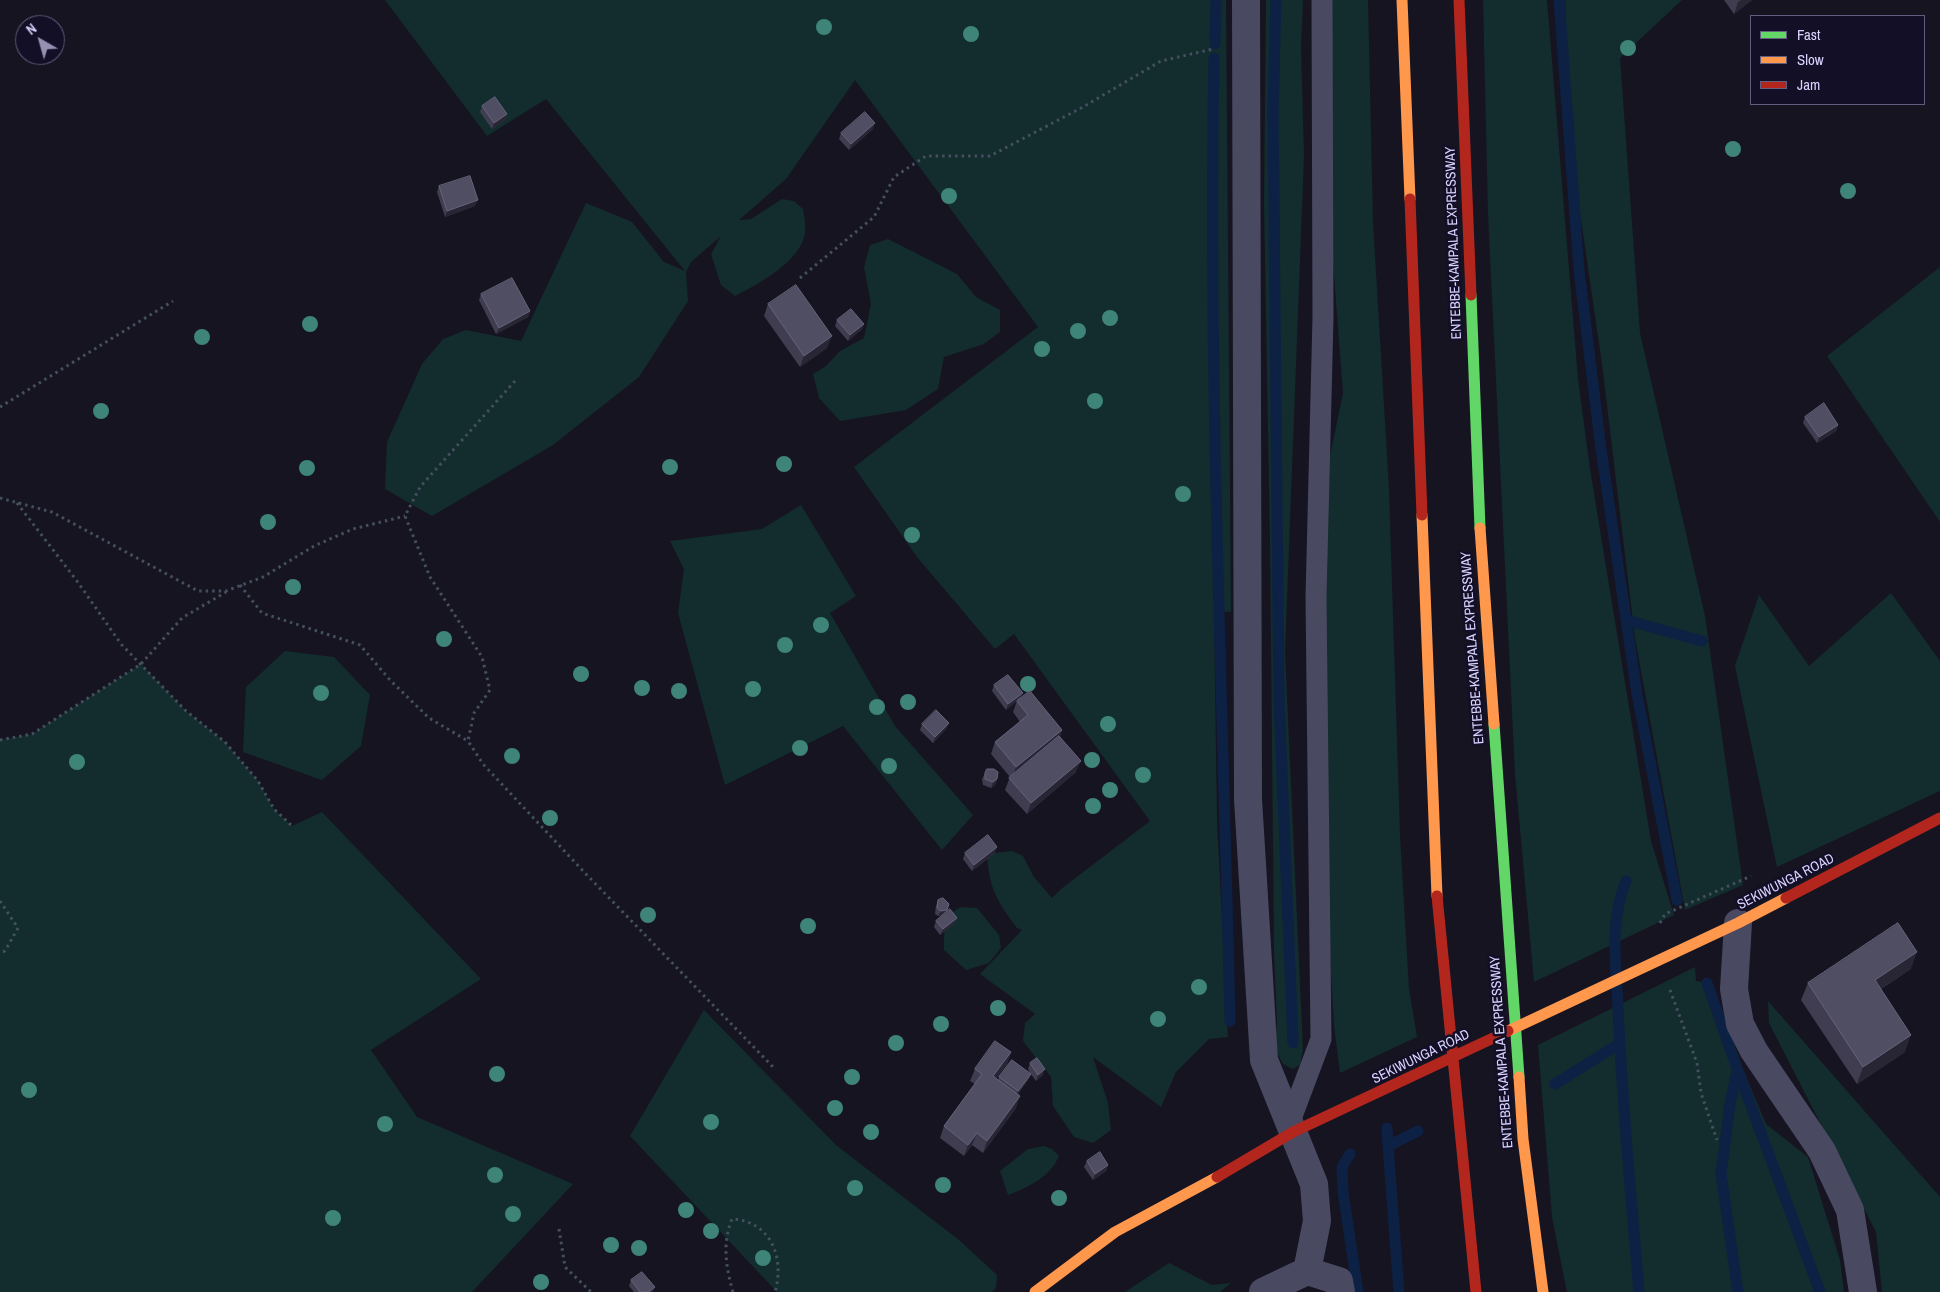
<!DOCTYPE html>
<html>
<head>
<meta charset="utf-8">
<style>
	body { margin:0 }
	#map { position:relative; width:1940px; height:1292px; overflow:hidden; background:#161421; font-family:"Archivo Narrow",sans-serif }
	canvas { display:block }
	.legend { position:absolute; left:1750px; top:15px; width:175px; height:90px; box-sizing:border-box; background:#130f26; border:1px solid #625e7d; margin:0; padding:6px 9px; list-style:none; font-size:15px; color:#d9d4ff }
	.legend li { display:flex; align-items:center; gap:10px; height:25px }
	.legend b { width:25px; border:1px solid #625e7d }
	.north { position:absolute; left:15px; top:15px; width:50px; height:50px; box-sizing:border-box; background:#130f26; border:1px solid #625e7d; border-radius:50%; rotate:322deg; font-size:14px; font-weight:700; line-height:20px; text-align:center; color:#d9d4ff }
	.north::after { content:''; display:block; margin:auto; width:18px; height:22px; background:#9591b1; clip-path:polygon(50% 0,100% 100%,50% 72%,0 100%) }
</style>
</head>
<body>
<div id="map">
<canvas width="1940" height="1292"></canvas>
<ul class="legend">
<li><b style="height:6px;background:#63d668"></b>Fast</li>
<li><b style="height:6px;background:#ff974d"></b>Slow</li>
<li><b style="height:6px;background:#b3261e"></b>Jam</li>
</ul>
<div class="north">N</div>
</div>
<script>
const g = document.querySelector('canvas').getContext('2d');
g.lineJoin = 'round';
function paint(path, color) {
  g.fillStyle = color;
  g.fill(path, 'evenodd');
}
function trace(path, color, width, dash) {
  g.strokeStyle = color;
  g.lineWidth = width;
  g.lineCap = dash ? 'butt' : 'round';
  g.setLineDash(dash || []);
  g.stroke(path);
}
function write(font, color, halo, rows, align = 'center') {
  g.font = font + ' "Archivo Narrow",sans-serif';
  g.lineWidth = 5;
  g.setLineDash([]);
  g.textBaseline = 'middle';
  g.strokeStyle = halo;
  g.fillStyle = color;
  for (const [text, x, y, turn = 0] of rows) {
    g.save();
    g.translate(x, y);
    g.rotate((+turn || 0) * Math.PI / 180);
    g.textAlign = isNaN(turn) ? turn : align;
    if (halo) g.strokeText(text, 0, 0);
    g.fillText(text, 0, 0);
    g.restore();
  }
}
paint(new Path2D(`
	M 385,0 L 1226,0 L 1231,612 L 1214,611 L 1217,821 L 1228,1037 L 1209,1039 L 1176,1072 L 1161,1107 L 1093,1057 L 1108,1103 L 1111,1130 L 1093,1143 L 1074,1137 L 1053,1106 L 1051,1077 L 1023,1041 L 1025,1023 L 1035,1014 L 980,974 L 1022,930 L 1017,928 C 997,901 989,889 987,854 L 1012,851 L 1023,856 L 1034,877 L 1052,898 L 1061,889 L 1150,821 L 1014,634 L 995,649 L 917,557 L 854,467 L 1038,327 L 855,80 L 786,179 L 739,220 L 751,219 L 782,199 L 794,201 L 803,209 C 804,216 806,225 805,232 C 803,260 757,285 735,296 L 721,285 L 711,254 L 721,236 L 691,262 L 686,272 L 688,301 L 639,377 L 553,445 L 432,516 L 385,489 L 387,442 L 422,364 L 443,339 L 466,330 L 521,341 L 586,203 L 632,222 L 664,262 L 685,271 L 546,99 L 487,136 Z
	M 1266,0 L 1303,0 L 1301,47 L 1304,156 L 1285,652 L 1303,1051 L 1300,1065 L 1293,1069 L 1283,1064 L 1275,1049 L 1277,1022 L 1274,953 L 1270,542 L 1264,204 Z
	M 1330,0 L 1368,0 L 1373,222 L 1389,489 L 1400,835 L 1409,989 L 1417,1037 L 1340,1073 L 1334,1026 L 1327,904 L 1325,480 L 1343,393 L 1329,210 Z
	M 1483,0 L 1547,0 L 1578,379 L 1590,469 L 1651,841 L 1674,915 L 1534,982 L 1515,774 L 1488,214 Z
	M 1565,0 L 1682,0 L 1620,58 L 1640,333 L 1705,616 L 1743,885 L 1685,910 L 1635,638 L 1602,364 L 1571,151 Z
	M 888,239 L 957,274 L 976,297 L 1000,310 L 1000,332 L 984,344 L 944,357 L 938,389 L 906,410 L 840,421 L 819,398 L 813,374 L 826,366 L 840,351 L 864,338 L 871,304 L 864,267 L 870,245 Z
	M 1940,267 L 1940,522 L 1827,356 Z
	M 801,505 L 856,596 L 830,613 L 895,726 L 973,815 L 942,850 L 843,726 L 725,785 L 678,613 L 684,569 L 670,541 L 762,529 Z
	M 1891,593 L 1940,661 L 1940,791 L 1777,867 L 1735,666 L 1759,595 L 1809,666 Z
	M 285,651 L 334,657 L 370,695 L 361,746 L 322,780 L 243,752 L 246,687 Z
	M 141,664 L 186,711 L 225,742 L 258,781 L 274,809 L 292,826 L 322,812 L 481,979 L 371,1050 L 417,1117 L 573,1184 L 472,1292 L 0,1292 L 0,740 L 32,734 Z
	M 961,907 L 977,908 L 999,935 L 1001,948 L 989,963 L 966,970 L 944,950 C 944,933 943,915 961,907 Z
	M 1695,967 L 1696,981 L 1707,983 L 1766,1124 L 1808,1157 L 1840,1260 L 1844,1292 L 1567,1292 L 1552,1217 L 1538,1045 Z
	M 1768,1001 L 1940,1197 L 1940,1292 L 1882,1292 L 1876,1232 L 1769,1023 Z
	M 704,1010 L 836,1145 L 959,1240 L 997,1275 L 996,1288 L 992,1292 L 777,1292 L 630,1136 Z
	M 1044,1146 L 1052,1149 L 1059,1156 C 1050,1177 1029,1187 1008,1195 L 1000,1171 L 1028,1149 Z
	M 1169,1263 L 1212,1285 L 1231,1283 L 1220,1292 L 1125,1292 Z`), '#132c2d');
trace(new Path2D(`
	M 1276,0 L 1273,112 L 1279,700 L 1293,1043
	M 1559,0 L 1579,270 L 1601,449 L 1637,694 L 1677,900
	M 1215,44 L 1216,0
	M 1214,58 C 1208,379 1223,701 1230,1021
	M 1626,620 L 1702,641
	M 1626,881 C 1609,922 1616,965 1618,1008 C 1622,1103 1631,1197 1639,1292
	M 1707,983 L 1738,1071 L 1820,1292
	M 1737,1071 L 1730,1104 L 1721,1174 L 1738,1292
	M 1555,1084 L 1619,1044
	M 1387,1128 L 1388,1146
	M 1350,1154 L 1342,1167 L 1343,1192 L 1358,1292
	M 1399,1292 L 1388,1146 L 1418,1131`), '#0d2144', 11);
trace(new Path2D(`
	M 800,278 L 874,217 L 894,177 L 926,156 L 990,156 L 1083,107 L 1161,61 L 1213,49
	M 515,381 L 420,487 L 405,516 L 430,577 L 482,657 L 490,690 L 474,713 L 468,741 L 483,764 L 585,873 L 775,1069
	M 0,407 L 173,301
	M 0,498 L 52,512 L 198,591 L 226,591 L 263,577 L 314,546 L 353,529 L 405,516
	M 17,503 L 77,581 L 121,644 L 186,711 L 225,742 L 258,781 L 274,809 L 292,826
	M 240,585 L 262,613 L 360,645 L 390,680 L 429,718 L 468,741
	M 0,740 L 32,734 L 141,664 L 182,618 L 226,592
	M 0,901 L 18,928 L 5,951 L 0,952
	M 1660,923 L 1665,914 L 1751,876
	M 1670,990 L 1697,1063 L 1701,1093 L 1717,1140
	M 559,1229 L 565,1267 L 591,1292
	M 733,1292 C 726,1268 722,1243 732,1219 C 771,1221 785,1258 775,1292`), '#44505f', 3, [2.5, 4]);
trace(new Path2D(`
	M 1289,1124 L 1321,1039 L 1316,597 L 1323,317 L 1322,0`), '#4a4962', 21);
trace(new Path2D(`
	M 1246,0 L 1248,799 L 1264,1060 L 1314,1184 L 1317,1221 L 1307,1271
	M 1738,923 L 1734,989 L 1740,1024 L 1754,1051 L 1822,1151 L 1850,1210 L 1863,1292
	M 1263,1292 L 1307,1271 L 1339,1281 L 1341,1292`), '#4a4962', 28);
trace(new Path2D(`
	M 1471,295 L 1480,528
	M 1494,724 L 1519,1077`), '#63d668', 11);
trace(new Path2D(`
	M 1402,0 L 1410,199
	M 1422,515 L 1437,896
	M 1480,528 L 1494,724
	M 1508,1031 L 1738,923 L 1786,898
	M 1519,1077 L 1523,1139 L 1543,1292
	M 1035,1292 L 1115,1232 L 1217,1177`), '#ff974d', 11);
trace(new Path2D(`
	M 1459,0 L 1471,295
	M 1410,199 L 1422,515
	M 1437,896 L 1476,1292
	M 1786,898 L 1940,818
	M 1217,1177 L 1293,1132 L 1508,1031`), '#b3261e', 11);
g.fillStyle = '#3e8478';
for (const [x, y] of [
	[824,27],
	[971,34],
	[1628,48],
	[1733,149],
	[1848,191],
	[949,196],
	[1110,318],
	[310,324],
	[1078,331],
	[202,337],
	[1042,349],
	[1095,401],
	[101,411],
	[784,464],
	[670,467],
	[307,468],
	[1183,494],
	[268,522],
	[912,535],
	[293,587],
	[821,625],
	[444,639],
	[785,645],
	[581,674],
	[1028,684],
	[642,688],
	[753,689],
	[679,691],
	[321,693],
	[908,702],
	[877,707],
	[1108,724],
	[800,748],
	[512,756],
	[1092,760],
	[77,762],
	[889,766],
	[1143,775],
	[1110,790],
	[1093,806],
	[550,818],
	[648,915],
	[808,926],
	[1199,987],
	[998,1008],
	[1158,1019],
	[941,1024],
	[896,1043],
	[497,1074],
	[852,1077],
	[29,1090],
	[835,1108],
	[711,1122],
	[385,1124],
	[871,1132],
	[495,1175],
	[943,1185],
	[855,1188],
	[1059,1198],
	[686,1210],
	[513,1214],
	[333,1218],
	[711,1231],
	[611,1245],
	[639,1248],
	[763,1258],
	[541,1282]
]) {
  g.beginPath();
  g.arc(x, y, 8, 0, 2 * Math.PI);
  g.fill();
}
paint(new Path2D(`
	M 1724,0 L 1752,0 L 1734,14 Z
	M 482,106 L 507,114 L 505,120 L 492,129 L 480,112 Z
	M 873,129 L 849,150 L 839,139 L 841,133 Z
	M 439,186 L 475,206 L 445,217 L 437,192 Z
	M 481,294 L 530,311 L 528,317 L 496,334 L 479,300 Z
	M 768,304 L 827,348 L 800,367 L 764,316 Z
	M 837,320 L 864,324 L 861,330 L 848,341 L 835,326 Z
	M 1805,417 L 1838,425 L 1836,431 L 1817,443 L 1803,423 Z
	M 994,685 L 1021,698 L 1062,730 L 1060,736 L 1076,772 L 1027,814 L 1005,790 L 1010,777 L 991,754 L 995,742 L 1020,722 L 1013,712 L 1017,701 L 1006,710 L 992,691 Z
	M 949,723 L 946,729 L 933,743 L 920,730 L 922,724 Z
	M 985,773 L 997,779 L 995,785 L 991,788 L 983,785 L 982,779 Z
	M 965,853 L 995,853 L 972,871 L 963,859 Z
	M 938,900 L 949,904 L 946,913 L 957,918 L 954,924 L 940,935 L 934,927 L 936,921 L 942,916 L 938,916 L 935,914 L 936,906 Z
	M 1911,969 L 1881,989 L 1905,1052 L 1857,1084 L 1801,1000 L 1808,983 Z
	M 1011,1052 L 1007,1064 L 996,1078 L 998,1080 L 999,1077 L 1030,1073 L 1028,1069 L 1030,1063 L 1043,1075 L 1036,1081 L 1031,1074 L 1028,1080 L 1018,1094 L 1016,1108 L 983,1153 L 972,1145 L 964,1156 L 940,1138 L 944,1126 L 975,1084 L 970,1081 L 975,1069 Z
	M 1087,1161 L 1108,1165 L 1106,1171 L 1093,1180 L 1084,1167 Z
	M 631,1280 L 653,1292 L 634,1292 L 629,1286 Z`), '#403d50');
paint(new Path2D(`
	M 1741,0 L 1752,0 L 1734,14 L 1738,2 Z
	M 507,114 L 505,120 L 492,129 L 494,123 Z
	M 875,123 L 873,129 L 849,150 L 851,144 Z
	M 478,200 L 475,206 L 445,217 L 447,211 Z
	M 530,311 L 528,317 L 496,334 L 499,328 Z
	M 864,324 L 861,330 L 848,341 L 850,335 Z
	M 832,336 L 827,348 L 800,367 L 804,356 Z
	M 1838,425 L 1836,431 L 1817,443 L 1819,437 Z
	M 1023,693 L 1020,699 L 1006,710 L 1008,704 Z
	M 949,723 L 946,729 L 933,743 L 935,737 Z
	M 1062,730 L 1058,742 L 1012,779 L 1016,767 Z
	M 1081,761 L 1076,772 L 1027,814 L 1031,803 Z
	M 997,779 L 995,785 L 991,788 L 993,782 Z
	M 997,847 L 995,853 L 972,871 L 974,865 Z
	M 947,910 L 945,915 L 938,916 L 941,911 Z
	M 957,918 L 954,924 L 940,935 L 943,929 Z
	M 1917,952 L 1911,969 L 1868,997 L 1875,980 Z
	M 1911,1035 L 1905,1052 L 1857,1084 L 1863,1067 Z
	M 1011,1052 L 1007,1064 L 989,1088 L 993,1076 Z
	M 1045,1069 L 1043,1075 L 1036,1081 L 1038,1075 Z
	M 1031,1074 L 1028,1080 L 1015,1097 L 1018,1091 Z
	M 1020,1096 L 1016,1108 L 983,1153 L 987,1141 Z
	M 977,1133 L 972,1145 L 964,1156 L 968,1145 Z
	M 1108,1165 L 1106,1171 L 1093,1180 L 1095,1174 Z
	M 655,1287 L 653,1292 L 649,1292 Z`), '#282635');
const building = new Path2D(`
	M 495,97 L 507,114 L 494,123 L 482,106 Z
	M 865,112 L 875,123 L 851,144 L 841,133 Z
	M 470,176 L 478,200 L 447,211 L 439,186 Z
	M 512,278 L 530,311 L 499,328 L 481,294 Z
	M 796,285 L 832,336 L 804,356 L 768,304 Z
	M 851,309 L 864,324 L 850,335 L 837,320 Z
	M 1824,403 L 1838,425 L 1819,437 L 1805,417 Z
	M 1008,675 L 1023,693 L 1008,704 L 994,685 Z
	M 1030,691 L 1062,730 L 1016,767 L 995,742 L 1028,715 L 1017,701 Z
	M 936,710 L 949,723 L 935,737 L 922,724 Z
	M 1059,736 L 1081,761 L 1031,803 L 1009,778 Z
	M 987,769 L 994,769 L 998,772 L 997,779 L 993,782 L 985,779 L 985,773 Z
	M 988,835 L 997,847 L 974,865 L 965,853 Z
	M 943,898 L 949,904 L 947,910 L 941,911 L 937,908 L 938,900 Z
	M 950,909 L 957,918 L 943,929 L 936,921 Z
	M 1898,923 L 1917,952 L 1875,980 L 1911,1035 L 1863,1067 L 1808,983 Z
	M 995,1041 L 1011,1052 L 993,1076 L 1020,1096 L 987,1141 L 977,1133 L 968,1145 L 944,1126 L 982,1074 L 975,1069 Z
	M 1037,1058 L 1045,1069 L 1038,1075 L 1030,1063 Z
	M 1012,1060 L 1031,1074 L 1018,1091 L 999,1077 Z
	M 1100,1152 L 1108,1165 L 1095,1174 L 1087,1161 Z
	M 642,1272 L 655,1287 L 649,1292 L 640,1292 L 631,1280 Z`);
paint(building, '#504e63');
trace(building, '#66637b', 1);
write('14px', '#d9d4ff', '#130f26', [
	["ENTEBBE-KAMPALA EXPRESSWAY",1454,243,-92],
	["ENTEBBE-KAMPALA EXPRESSWAY",1473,648,-94],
	["SEKIWUNGA ROAD",1786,882,-27],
	["ENTEBBE-KAMPALA EXPRESSWAY",1502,1052,-94],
	["SEKIWUNGA ROAD",1421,1057,-26]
]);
</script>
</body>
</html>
